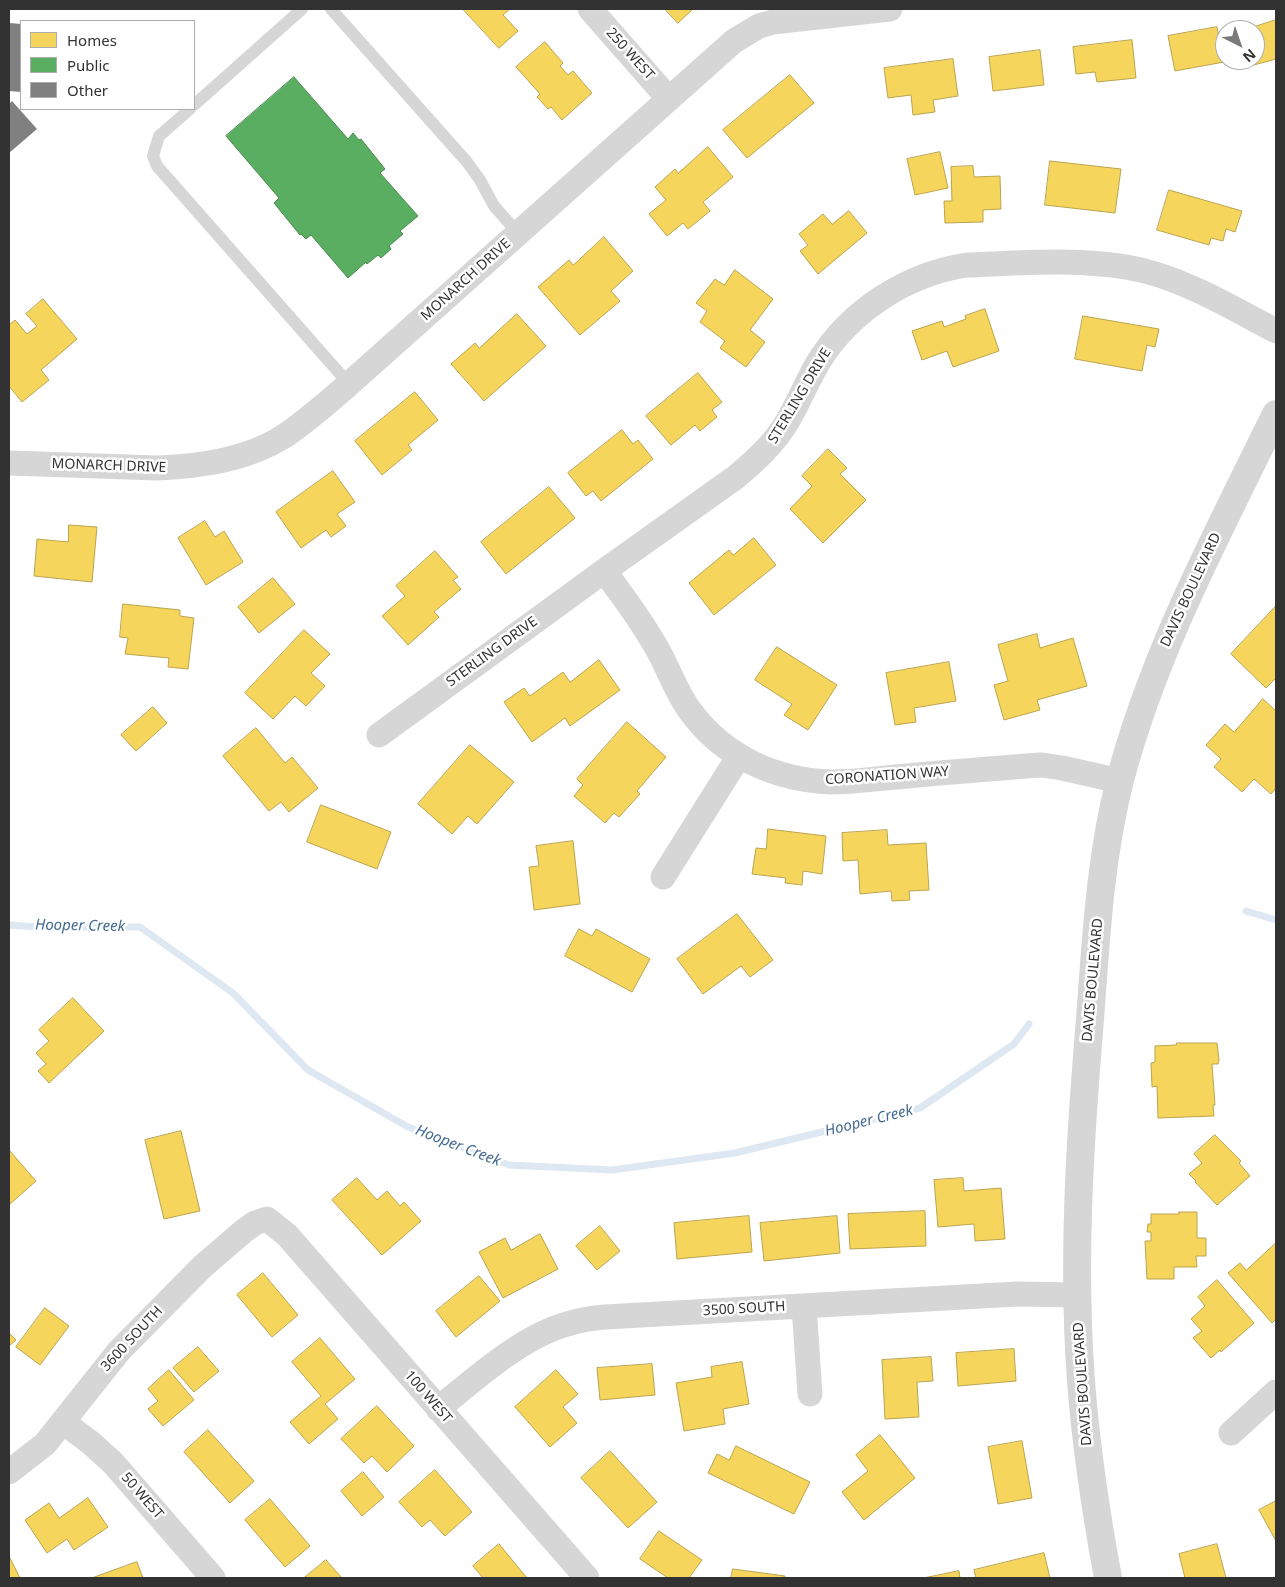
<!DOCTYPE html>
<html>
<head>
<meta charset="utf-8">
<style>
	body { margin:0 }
	#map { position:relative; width:1285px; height:1587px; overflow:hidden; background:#fff; font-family:"Noto Sans",sans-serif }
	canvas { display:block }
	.frame { position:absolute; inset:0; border:10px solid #323232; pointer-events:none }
	.legend { position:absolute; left:20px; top:20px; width:175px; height:90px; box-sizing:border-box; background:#fff; border:1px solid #adadad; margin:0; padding:6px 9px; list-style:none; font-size:15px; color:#323232 }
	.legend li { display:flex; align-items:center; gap:10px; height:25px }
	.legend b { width:25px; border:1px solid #adadad }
	.north { position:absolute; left:1215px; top:20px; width:50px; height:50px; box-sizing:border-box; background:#fff; border:1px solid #adadad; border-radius:50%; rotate:139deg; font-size:14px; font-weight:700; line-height:20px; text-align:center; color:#323232 }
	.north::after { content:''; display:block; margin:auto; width:18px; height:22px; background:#7a7a7a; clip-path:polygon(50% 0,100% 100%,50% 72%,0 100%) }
</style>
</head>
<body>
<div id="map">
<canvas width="1285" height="1587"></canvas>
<div class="frame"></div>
<ul class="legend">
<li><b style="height:14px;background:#f6d55c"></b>Homes</li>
<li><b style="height:14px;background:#5aae61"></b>Public</li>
<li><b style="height:14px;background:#808080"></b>Other</li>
</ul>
<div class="north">N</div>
</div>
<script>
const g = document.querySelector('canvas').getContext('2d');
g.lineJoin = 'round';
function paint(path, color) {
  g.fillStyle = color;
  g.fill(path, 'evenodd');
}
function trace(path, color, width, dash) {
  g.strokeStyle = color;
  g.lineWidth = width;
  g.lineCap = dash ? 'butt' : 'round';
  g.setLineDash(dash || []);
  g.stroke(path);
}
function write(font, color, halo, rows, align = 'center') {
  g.font = font + ' "Noto Sans",sans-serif';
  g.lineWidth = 5;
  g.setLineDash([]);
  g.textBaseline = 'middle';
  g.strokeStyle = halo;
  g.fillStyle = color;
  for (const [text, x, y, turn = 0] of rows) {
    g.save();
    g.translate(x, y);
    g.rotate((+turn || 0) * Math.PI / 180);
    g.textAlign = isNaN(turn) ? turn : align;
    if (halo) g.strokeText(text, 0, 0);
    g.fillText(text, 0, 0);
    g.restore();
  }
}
const homes = new Path2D(`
	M 463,9 L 510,9 L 503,15 L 518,31 L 499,48 Z
	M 665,9 L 693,9 L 678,23 Z
	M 1276,20 L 1276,59 L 1254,65 L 1253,60 L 1255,60 L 1255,30 L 1244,30 Z
	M 1217,27 L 1224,62 L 1175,71 L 1168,36 Z
	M 1132,40 L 1136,78 L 1097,82 L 1095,72 L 1076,74 L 1073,47 Z
	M 545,42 L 563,63 L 560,66 L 568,75 L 573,71 L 592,93 L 562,120 L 551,107 L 548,109 L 537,97 L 540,94 L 516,67 Z
	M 1040,50 L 1044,85 L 993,91 L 989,57 Z
	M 953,59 L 958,96 L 933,100 L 935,112 L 913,115 L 911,95 L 888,98 L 884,68 Z
	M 790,75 L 814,103 L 747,158 L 723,130 Z
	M 708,147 L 733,177 L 703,202 L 710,211 L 688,229 L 683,223 L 667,236 L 649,214 L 666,200 L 655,187 L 675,169 L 678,173 Z
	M 940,152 L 948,188 L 915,195 L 907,159 Z
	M 1050,161 L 1121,169 L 1115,213 L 1045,205 Z
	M 973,166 L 974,177 L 1000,176 L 1001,209 L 983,210 L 983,222 L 945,223 L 944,201 L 952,201 L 951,167 Z
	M 1169,190 L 1242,211 L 1235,232 L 1226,229 L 1223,241 L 1211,238 L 1209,245 L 1157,230 Z
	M 849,211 L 867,233 L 818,274 L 800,251 L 808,245 L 799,234 L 823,214 L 832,224 Z
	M 604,237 L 633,271 L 611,291 L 620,301 L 580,335 L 538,287 L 569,260 L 573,265 Z
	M 735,270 L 773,299 L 750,330 L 765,342 L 746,367 L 720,348 L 725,341 L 700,322 L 707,311 L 696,303 L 715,279 L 724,285 Z
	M 43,299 L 77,339 L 41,370 L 49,380 L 22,402 L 9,386 L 9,325 L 15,320 L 27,334 L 37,326 L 26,314 Z
	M 985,309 L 999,351 L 953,367 L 947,351 L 922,360 L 912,331 L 942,321 L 944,327 L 966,319 L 965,316 Z
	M 517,314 L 546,346 L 484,401 L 451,364 L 475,343 L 479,348 Z
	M 1083,316 L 1159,329 L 1155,347 L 1147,345 L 1142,371 L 1075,359 Z
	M 698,373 L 722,402 L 712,410 L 717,417 L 700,431 L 695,425 L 671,445 L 646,416 Z
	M 415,392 L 438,420 L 408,445 L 412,450 L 382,475 L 355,441 Z
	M 622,430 L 633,444 L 638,440 L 653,459 L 601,501 L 593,491 L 586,496 L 568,473 Z
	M 828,449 L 847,468 L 840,474 L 866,500 L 823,543 L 790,509 L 812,486 L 802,476 Z
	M 333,471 L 355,502 L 337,514 L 346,526 L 331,537 L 326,530 L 301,548 L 276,512 Z
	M 549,487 L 575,518 L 506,574 L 481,542 Z
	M 205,521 L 215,537 L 224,531 L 243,562 L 206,585 L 178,538 Z
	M 69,525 L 97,527 L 92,582 L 34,576 L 37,539 L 68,542 Z
	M 754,538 L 776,565 L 714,615 L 689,583 L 729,550 L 733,555 Z
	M 435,551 L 458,577 L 453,580 L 461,589 L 434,612 L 439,617 L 408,645 L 382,616 L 405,596 L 396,586 Z
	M 273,578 L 295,604 L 259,633 L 238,607 Z
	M 123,604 L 180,610 L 180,616 L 194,618 L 188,669 L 168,667 L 169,658 L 125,654 L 128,638 L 120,637 Z
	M 1276,606 L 1276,678 L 1266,688 L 1231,654 Z
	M 304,630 L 330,654 L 311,673 L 325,686 L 306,706 L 295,696 L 273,719 L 245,693 Z
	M 1037,634 L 1040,648 L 1073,638 L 1087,686 L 1037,700 L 1040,710 L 1004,720 L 994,685 L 1008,681 L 998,645 Z
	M 777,647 L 837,685 L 808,730 L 784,715 L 792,704 L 755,680 Z
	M 599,660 L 620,690 L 570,726 L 565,718 L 532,742 L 504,702 L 524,688 L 530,696 L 563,672 L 570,682 Z
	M 949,662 L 956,701 L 914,708 L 916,722 L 895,725 L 886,673 Z
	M 1263,699 L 1276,711 L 1276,788 L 1271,794 L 1254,779 L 1242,792 L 1214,767 L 1221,759 L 1206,745 L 1225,724 L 1234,732 Z
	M 153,707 L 167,723 L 136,751 L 121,735 Z
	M 627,722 L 666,757 L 637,791 L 640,794 L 619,817 L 614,813 L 605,823 L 574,796 L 583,785 L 577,779 Z
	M 256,728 L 285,763 L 292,757 L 318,788 L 289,812 L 281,802 L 269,811 L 223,756 Z
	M 470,745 L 514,782 L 477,824 L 468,816 L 452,834 L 418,804 Z
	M 321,805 L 391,832 L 377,869 L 307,842 Z
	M 768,829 L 826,836 L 822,874 L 803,871 L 802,885 L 785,883 L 786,878 L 752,874 L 756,848 L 766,849 Z
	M 887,830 L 888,845 L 926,843 L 929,890 L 909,891 L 910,900 L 892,901 L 891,891 L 860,894 L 858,860 L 843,861 L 842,833 Z
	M 573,841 L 580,904 L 534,910 L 529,867 L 539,866 L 536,846 Z
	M 737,914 L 773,960 L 750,977 L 741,966 L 703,994 L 677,959 Z
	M 579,929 L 592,936 L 596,929 L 650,959 L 632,992 L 565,956 Z
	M 73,998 L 104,1031 L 49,1083 L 38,1071 L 46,1064 L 36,1053 L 49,1041 L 39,1030 Z
	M 1177,1043 L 1217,1043 L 1219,1060 L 1218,1064 L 1212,1064 L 1215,1105 L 1213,1105 L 1214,1116 L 1158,1118 L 1157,1086 L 1152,1087 L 1151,1063 L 1155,1062 L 1155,1046 L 1176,1045 Z
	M 181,1131 L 200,1211 L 164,1219 L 145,1140 Z
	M 1215,1135 L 1241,1161 L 1239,1163 L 1250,1176 L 1217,1205 L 1195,1182 L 1196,1181 L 1189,1174 L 1202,1163 L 1194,1154 Z
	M 9,1150 L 36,1181 L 9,1205 Z
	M 357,1178 L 377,1200 L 387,1191 L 400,1206 L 404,1202 L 421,1221 L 382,1255 L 332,1200 Z
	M 963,1178 L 964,1191 L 1001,1188 L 1005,1239 L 975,1241 L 974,1224 L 938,1227 L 934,1180 Z
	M 925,1211 L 926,1246 L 850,1249 L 848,1214 Z
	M 1179,1212 L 1197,1212 L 1197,1238 L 1206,1238 L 1206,1256 L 1196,1256 L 1197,1267 L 1174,1267 L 1174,1279 L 1147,1279 L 1145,1241 L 1151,1241 L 1151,1232 L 1147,1232 L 1148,1224 L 1151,1224 L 1151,1214 L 1179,1214 Z
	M 749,1216 L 752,1252 L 677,1259 L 674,1223 Z
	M 837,1216 L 840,1253 L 764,1261 L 760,1223 Z
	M 600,1226 L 620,1251 L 597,1270 L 576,1246 Z
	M 540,1234 L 558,1269 L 503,1298 L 479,1252 L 505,1238 L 511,1250 Z
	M 1276,1243 L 1276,1319 L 1272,1323 L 1228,1273 L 1240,1263 L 1246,1270 Z
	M 263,1273 L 298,1315 L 272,1337 L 237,1295 Z
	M 479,1276 L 500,1301 L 456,1337 L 436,1311 Z
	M 1217,1280 L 1254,1323 L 1221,1352 L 1220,1350 L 1211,1358 L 1193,1338 L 1202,1331 L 1191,1319 L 1205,1306 L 1198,1297 Z
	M 45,1308 L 69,1326 L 40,1365 L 16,1347 Z
	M 9,1333 L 16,1340 L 9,1346 Z
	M 320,1338 L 355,1379 L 325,1404 L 338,1419 L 309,1444 L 290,1422 L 321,1396 L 292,1362 Z
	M 198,1347 L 219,1371 L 194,1392 L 173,1368 Z
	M 1014,1349 L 1016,1381 L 958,1386 L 956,1353 Z
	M 931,1357 L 933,1381 L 917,1382 L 919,1417 L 885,1419 L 882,1360 Z
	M 742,1362 L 749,1404 L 723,1409 L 725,1424 L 684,1431 L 676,1383 L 712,1377 L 711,1367 Z
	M 652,1364 L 655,1395 L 600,1400 L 597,1368 Z
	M 169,1370 L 194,1400 L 163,1426 L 148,1409 L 158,1401 L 148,1389 Z
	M 556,1370 L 578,1394 L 563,1407 L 577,1423 L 550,1447 L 515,1407 Z
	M 377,1406 L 414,1446 L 387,1472 L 372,1456 L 364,1463 L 341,1439 Z
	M 208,1430 L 254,1481 L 230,1503 L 184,1452 Z
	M 880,1435 L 915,1478 L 864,1520 L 842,1492 L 868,1471 L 856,1455 Z
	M 1022,1441 L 1032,1498 L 998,1504 L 988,1447 Z
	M 736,1446 L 810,1482 L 794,1514 L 708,1473 L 717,1454 L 729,1460 Z
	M 610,1451 L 657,1502 L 628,1528 L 581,1478 Z
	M 435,1470 L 472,1512 L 445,1536 L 430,1520 L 422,1527 L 399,1502 Z
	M 363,1472 L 384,1497 L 362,1516 L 341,1491 Z
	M 88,1498 L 108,1527 L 74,1550 L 67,1539 L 47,1553 L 25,1520 L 49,1503 L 59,1518 Z
	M 270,1499 L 310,1546 L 285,1567 L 245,1520 Z
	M 1276,1501 L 1276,1541 L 1259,1510 Z
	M 659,1531 L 702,1560 L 689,1578 L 668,1578 L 640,1559 Z
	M 499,1544 L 527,1578 L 483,1578 L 473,1566 Z
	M 1217,1544 L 1226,1578 L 1185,1578 L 1179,1554 Z
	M 1044,1553 L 1050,1578 L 976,1578 L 974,1570 Z
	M 9,1556 L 20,1578 L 9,1578 Z
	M 326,1560 L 342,1578 L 304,1578 Z
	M 137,1562 L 143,1578 L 92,1578 Z
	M 733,1569 L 785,1576 L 785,1578 L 731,1578 Z
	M 959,1571 L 960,1578 L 924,1578 Z`);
paint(homes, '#f6d55c');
trace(homes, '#bba44f', 1);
const public = new Path2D(`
	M 294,77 L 348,139 L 353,133 L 359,140 L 361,139 L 385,169 L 380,173 L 418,216 L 400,231 L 403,234 L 389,246 L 391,249 L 381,258 L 378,255 L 367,264 L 366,262 L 348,278 L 311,235 L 306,239 L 301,234 L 300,235 L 274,203 L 279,198 L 226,136 Z`);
paint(public, '#5aae61');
trace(public, '#4e8953', 1);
trace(new Path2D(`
	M 1246,911 L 1276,920
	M 9,925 L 38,927 L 140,927 L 233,993 L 308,1070 L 408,1127 L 509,1165 L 612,1170 L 735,1153 L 920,1108 L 1014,1044 L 1029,1024`), '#dee8f2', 7);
paint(new Path2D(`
	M 9,23 L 21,24 L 21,92 L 9,91 Z
	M 12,101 L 37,129 L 9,153 L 9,104 Z`), '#808080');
trace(new Path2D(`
	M 331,9 L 467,162 L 480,180 L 494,206 L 518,233
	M 194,105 L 302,9
	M 190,109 L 159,136 L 153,156 L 157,166 L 349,384`), '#d6d6d6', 12);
trace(new Path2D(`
	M 590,9 L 669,99
	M 9,463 L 158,468 C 201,466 246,460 283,437 C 307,421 327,403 349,384 L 734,41 L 759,26 L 773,22 L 890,9
	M 604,571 C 624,597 643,623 659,652 C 670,672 677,694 691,712 C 724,757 776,780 831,782 C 856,782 882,778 907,776 C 952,772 997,768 1042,765 L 1062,768 L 1120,781
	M 379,735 L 604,571 L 736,477 C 755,461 774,444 787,422 C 799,402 807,381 819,361 C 851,310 907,274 967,265 C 1023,263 1090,257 1145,271 C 1191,283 1234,309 1276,331
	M 663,877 L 739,756
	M 804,1306 L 810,1394
	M 438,1409 C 475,1379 521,1337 567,1324 C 580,1320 592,1318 605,1317 L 1017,1294 L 1078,1295
	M 63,1422 L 91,1443 L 113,1463 L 213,1578
	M 1231,1433 L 1276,1392
	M 9,1472 L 45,1444 L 119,1351 L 203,1266 L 245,1230 L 255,1223 L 267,1219 L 287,1235 L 587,1578`), '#d6d6d6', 25);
trace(new Path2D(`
	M 1108,1578 C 1096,1513 1086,1447 1081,1381 C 1072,1261 1080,1139 1090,1019 C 1096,939 1100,858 1120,780 C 1154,651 1218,533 1276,414`), '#d6d6d6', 28);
write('14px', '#323232', '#fff', [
	["250 WEST",630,54,48],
	["MONARCH DRIVE",466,280,-42],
	["STERLING DRIVE",800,396,-59],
	["MONARCH DRIVE",109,466,2],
	["DAVIS BOULEVARD",1191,590,-65],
	["STERLING DRIVE",492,652,-36],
	["CORONATION WAY",887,776,-4],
	["DAVIS BOULEVARD",1093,980,-85],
	["3500 SOUTH",744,1309,-3],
	["3600 SOUTH",132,1339,-47],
	["DAVIS BOULEVARD",1083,1384,-94],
	["100 WEST",428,1397,49],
	["50 WEST",142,1496,49]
]);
write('italic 15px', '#436992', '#fff', [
	["Hooper Creek",80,926,1],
	["Hooper Creek",869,1121,-14],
	["Hooper Creek",458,1146,21]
]);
</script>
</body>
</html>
